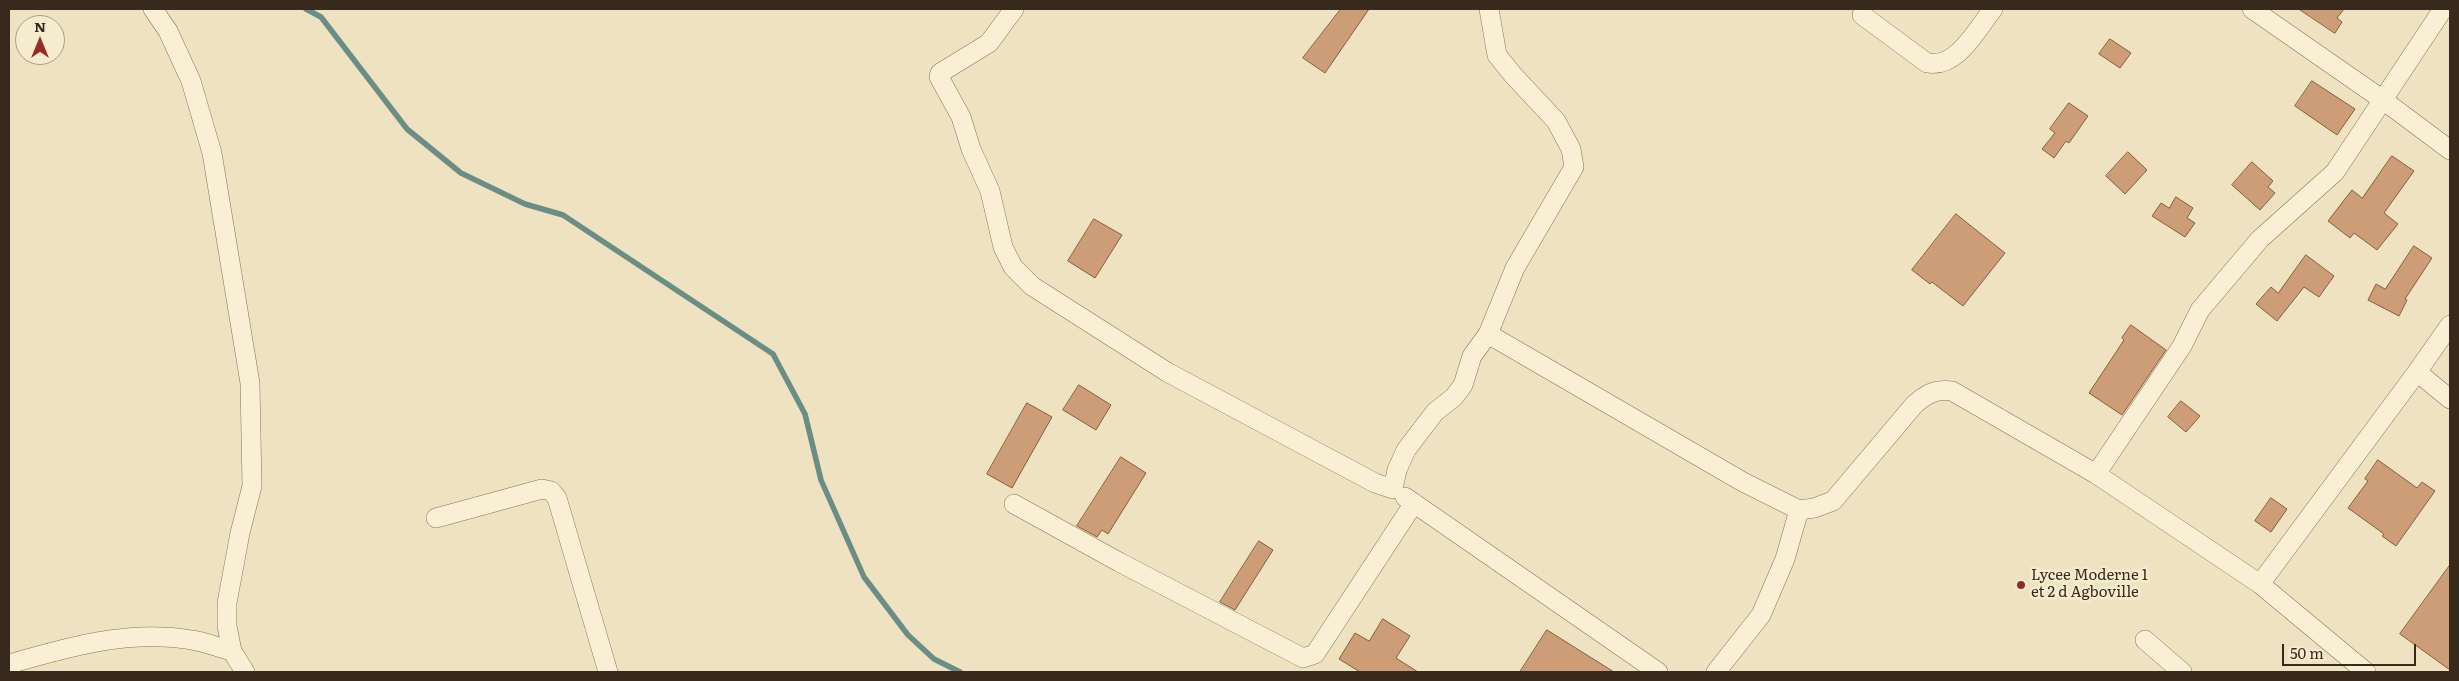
<!DOCTYPE html>
<html>
<head>
<meta charset="utf-8">
<style>
	body { margin:0 }
	#map { position:relative; width:2459px; height:681px; overflow:hidden; background:#eee2c0; font-family:Literata,serif }
	canvas { display:block }
	.frame { position:absolute; inset:0; border:10px solid #372a1d; pointer-events:none }
	.north { position:absolute; left:15px; top:15px; width:50px; height:50px; box-sizing:border-box; background:#f5ecd0; border:1px solid #a99e88; border-radius:50%; rotate:0deg; font-size:14px; font-weight:700; line-height:20px; text-align:center; color:#372a1d }
	.north::after { content:''; display:block; margin:auto; width:18px; height:22px; background:#962b28; clip-path:polygon(50% 0,100% 100%,50% 72%,0 100%) }
	.scale { position:absolute; left:2282px; top:644px; width:134px; height:22px; box-sizing:border-box; border:2px solid #372a1d; border-top:0; padding-left:6px; font-size:15px; line-height:18px; white-space:nowrap; color:#372a1d; -webkit-text-stroke:4px #f5ecd0; paint-order:stroke }
</style>
</head>
<body>
<div id="map">
<canvas width="2459" height="681"></canvas>
<div class="frame"></div>
<div class="north">N</div>
<div class="scale">50 m</div>
</div>
<script>
const g = document.querySelector('canvas').getContext('2d');
g.lineJoin = 'round';
function trace(path, color, width, dash) {
  g.strokeStyle = color;
  g.lineWidth = width;
  g.lineCap = dash ? 'butt' : 'round';
  g.setLineDash(dash || []);
  g.stroke(path);
}
function paint(path, color) {
  g.fillStyle = color;
  g.fill(path, 'evenodd');
}
function write(font, color, halo, rows, align = 'center') {
  g.font = font + ' Literata,serif';
  g.lineWidth = 5;
  g.setLineDash([]);
  g.textBaseline = 'middle';
  g.strokeStyle = halo;
  g.fillStyle = color;
  for (const [text, x, y, turn = 0] of rows) {
    g.save();
    g.translate(x, y);
    g.rotate((+turn || 0) * Math.PI / 180);
    g.textAlign = isNaN(turn) ? turn : align;
    if (halo) g.strokeText(text, 0, 0);
    g.fillText(text, 0, 0);
    g.restore();
  }
}
trace(new Path2D(`
	M 306,9 L 321,17 L 407,129 L 461,173 L 525,204 L 563,215 L 773,354 L 805,414 L 821,480 L 864,577 L 908,635 L 934,659 L 960,672`), '#6a8e86', 5.5);
const building = new Path2D(`
	M 1341,9 L 1369,9 L 1325,73 L 1303,58 Z
	M 2299,9 L 2344,9 L 2337,18 L 2342,22 L 2335,33 Z
	M 2110,39 L 2131,53 L 2120,68 L 2099,54 Z
	M 2312,81 L 2355,109 L 2337,135 L 2295,106 Z
	M 2069,103 L 2088,116 L 2069,143 L 2066,141 L 2054,158 L 2042,149 L 2055,133 L 2050,129 Z
	M 2128,152 L 2147,170 L 2125,194 L 2106,176 Z
	M 2392,156 L 2414,171 L 2384,213 L 2398,224 L 2377,250 L 2354,233 L 2350,238 L 2328,221 L 2352,190 L 2362,198 Z
	M 2252,162 L 2273,181 L 2268,187 L 2275,193 L 2260,210 L 2232,185 Z
	M 2176,197 L 2193,208 L 2187,218 L 2195,223 L 2185,237 L 2152,216 L 2161,203 L 2169,208 Z
	M 1956,214 L 2005,253 L 1963,306 L 1932,282 L 1930,284 L 1912,270 Z
	M 1094,219 L 1122,235 L 1095,278 L 1068,261 Z
	M 2414,246 L 2432,258 L 2405,299 L 2407,300 L 2399,316 L 2368,300 L 2376,284 L 2385,289 Z
	M 2306,255 L 2334,276 L 2319,297 L 2304,287 L 2277,321 L 2256,304 L 2271,287 L 2278,293 Z
	M 2131,325 L 2166,350 L 2122,415 L 2089,393 L 2124,340 L 2122,338 Z
	M 1079,385 L 1111,405 L 1096,430 L 1063,410 Z
	M 2181,401 L 2200,416 L 2186,432 L 2168,417 Z
	M 1027,403 L 1052,417 L 1012,488 L 987,474 Z
	M 1121,457 L 1146,473 L 1108,534 L 1102,530 L 1097,537 L 1077,526 Z
	M 2378,460 L 2417,488 L 2422,482 L 2435,491 L 2396,546 L 2382,536 L 2384,534 L 2348,508 L 2368,481 L 2365,479 Z
	M 2271,498 L 2287,509 L 2271,532 L 2255,521 Z
	M 1259,541 L 1273,550 L 1235,610 L 1220,602 Z
	M 2450,565 L 2450,670 L 2400,634 Z
	M 1383,619 L 1410,636 L 1396,658 L 1418,672 L 1360,672 L 1339,659 L 1355,633 L 1369,641 Z
	M 1547,630 L 1614,672 L 1520,672 Z`);
paint(building, '#cc9d76');
trace(building, '#865d3e', 1);
const street = new Path2D(`
	M 153,9 L 168,31 L 191,81 L 212,153 L 250,383 L 252,486 L 240,533 L 227,603 L 227,626 L 232,651 L 245,672
	M 1014,9 L 989,43 L 940,73 L 939,77 L 961,117 L 971,149 L 990,191 L 1003,247 L 1013,267 L 1032,286 L 1167,372 L 1375,483 L 1393,489 L 1397,470 L 1406,450 L 1435,412 L 1454,397 L 1463,385 L 1472,356 L 1488,334 L 1515,268 L 1574,167 L 1571,149 L 1556,121 L 1513,75 L 1497,55 L 1489,9
	M 2252,9 L 2383,100 L 2450,150
	M 1862,15 L 1927,63 C 1957,69 1977,29 1993,9
	M 1488,334 L 1743,482 L 1799,510 L 1814,508 L 1833,501 L 1914,405 C 1926,394 1935,389 1952,391 L 2096,474 L 2260,584 L 2366,672
	M 2417,372 L 2450,325
	M 2096,474 L 2182,346 L 2200,310 L 2260,239 L 2335,172 L 2443,9
	M 1405,497 L 1658,672
	M 1014,504 L 1119,562 L 1303,658 L 1315,654 L 1414,503
	M 436,518 L 542,489 L 551,491 L 557,498 L 608,672
	M 2260,584 L 2417,372 L 2450,399
	M 2145,640 L 2182,672
	M 9,664 C 68,647 129,629 192,640 C 206,642 219,648 232,651
	M 1716,672 L 1761,615 L 1785,559 L 1799,510`);
trace(street, '#877358', 20);
trace(street, '#f9efd4', 19);
for (const [x, y, r, color] of [
	[2021,585,5,"#962b28"]
]) {
  const dot = new Path2D();
  dot.arc(x, y, r, 0, 2 * Math.PI);
  g.fillStyle = color;
  g.fill(dot);
  trace(dot, '#f5ecd0', 2);
}
write('15px', '#372a1d', '#f5ecd0', [
	["Lycee Moderne 1",2031,576],
	["et 2 d Agboville",2031,593]
], 'left');
</script>
</body>
</html>
